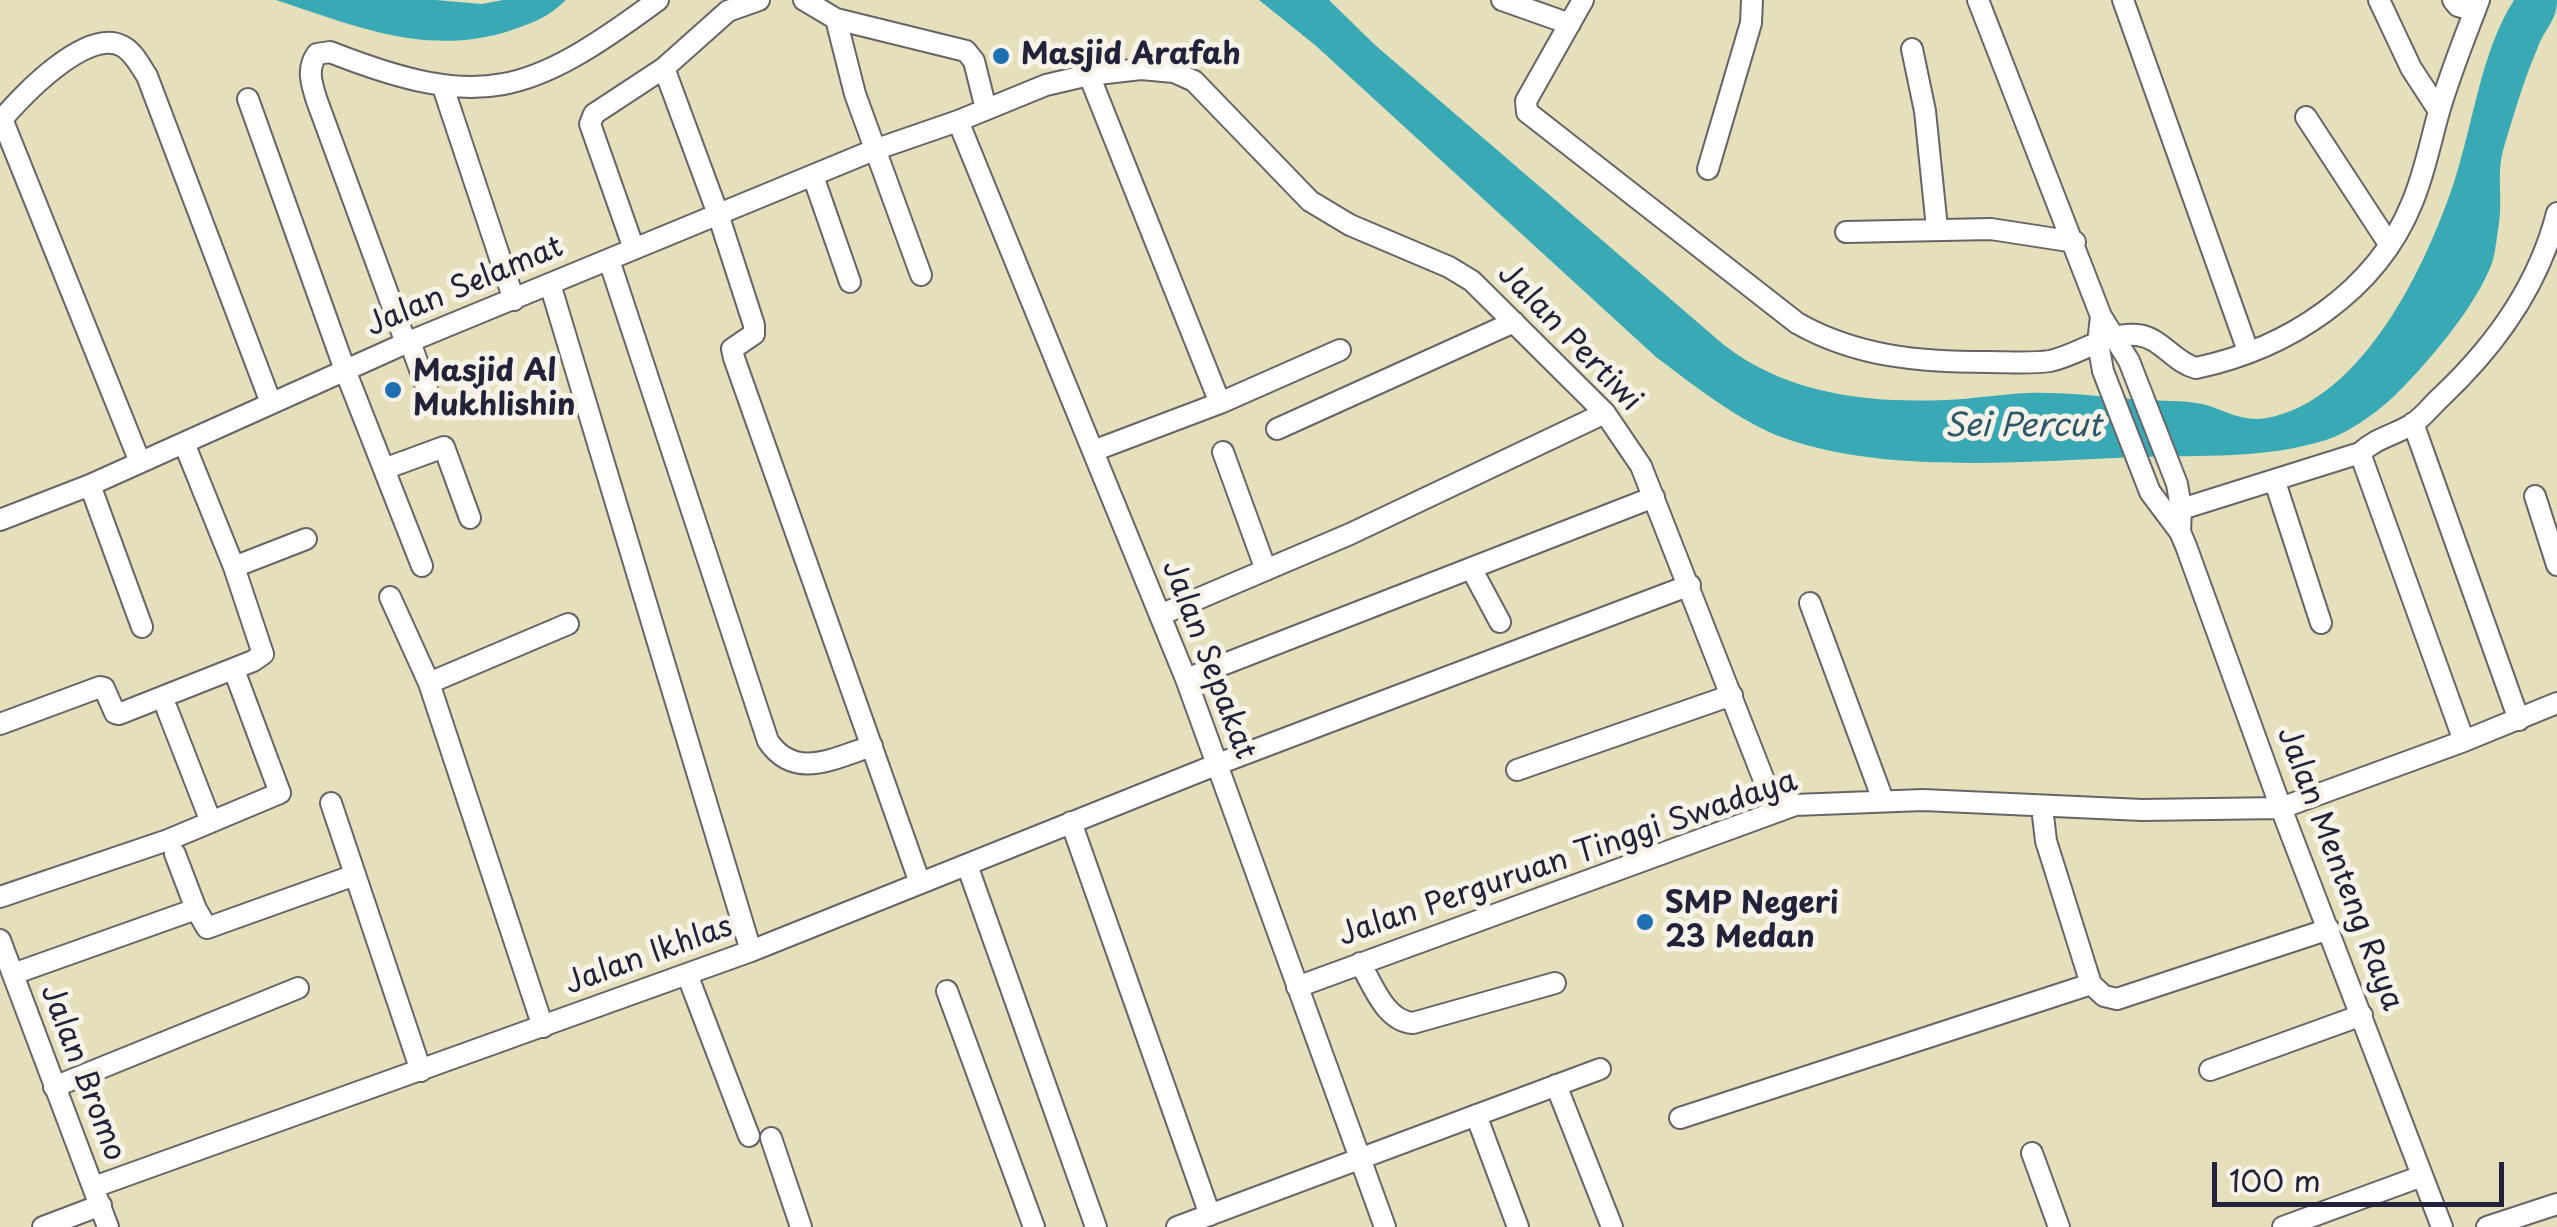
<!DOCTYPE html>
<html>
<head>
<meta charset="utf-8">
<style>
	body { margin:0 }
	#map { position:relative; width:2557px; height:1227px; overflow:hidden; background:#e6dfbb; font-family:"Playpen Sans",sans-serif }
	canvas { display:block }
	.scale { position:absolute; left:2212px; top:1162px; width:292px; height:45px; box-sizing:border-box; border:5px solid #22223b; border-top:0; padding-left:12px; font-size:30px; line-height:35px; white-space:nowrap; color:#22223b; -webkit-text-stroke:8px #f7f3e8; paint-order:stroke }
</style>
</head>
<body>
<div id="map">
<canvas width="2557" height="1227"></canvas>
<div class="scale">100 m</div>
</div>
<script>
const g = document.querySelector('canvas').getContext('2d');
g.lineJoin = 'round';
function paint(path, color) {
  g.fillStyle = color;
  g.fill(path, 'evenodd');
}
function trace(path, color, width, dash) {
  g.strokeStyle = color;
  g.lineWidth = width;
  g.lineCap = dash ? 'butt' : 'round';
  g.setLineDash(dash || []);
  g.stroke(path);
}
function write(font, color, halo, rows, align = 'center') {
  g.font = font + ' "Playpen Sans",sans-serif';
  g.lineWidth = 10;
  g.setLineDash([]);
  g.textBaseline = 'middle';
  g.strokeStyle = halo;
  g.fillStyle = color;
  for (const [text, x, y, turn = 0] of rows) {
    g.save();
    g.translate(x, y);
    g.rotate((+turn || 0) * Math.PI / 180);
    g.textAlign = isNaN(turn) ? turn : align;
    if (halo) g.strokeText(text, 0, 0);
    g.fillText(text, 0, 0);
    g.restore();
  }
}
paint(new Path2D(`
	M 276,0 L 435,0 L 482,4 L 503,0 L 566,0 C 550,16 533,23 512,30 C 429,58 355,26 276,0 Z
	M 1259,0 L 1329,0 L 1375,45 L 1724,345 C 1787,394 1867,403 1945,400 C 1973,399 2001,394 2028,393 C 2066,392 2104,397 2141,400 C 2161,401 2182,400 2202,404 C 2224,409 2242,423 2267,418 C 2364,400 2428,262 2455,179 C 2474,120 2481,52 2514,0 L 2557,0 C 2557,21 2545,28 2538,47 C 2524,79 2514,114 2504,147 C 2496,173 2503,197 2499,223 C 2497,235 2496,248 2493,260 C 2478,305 2424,368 2390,400 C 2372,416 2349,432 2326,440 C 2266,459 2200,455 2138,457 C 2028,461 1888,475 1784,438 C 1741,423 1692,384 1656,357 L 1315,45 Z`), '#39aab5');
const minor = new Path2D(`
	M 804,0 L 836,19 L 966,51 L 974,61 L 986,109
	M 1502,0 L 1570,24
	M 1583,0 L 1526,101 L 1527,112 L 1797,323 C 1857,357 1920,362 1988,362 C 2008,362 2030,364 2050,361 C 2079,355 2106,332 2137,335 C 2161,337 2173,362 2196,368 C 2287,349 2376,292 2412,203 C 2424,175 2430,144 2438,115 C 2449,76 2465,37 2479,0
	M 1978,0 L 2101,316 L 2129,361 L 2177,484 L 2181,508 L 2180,532
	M 2123,0 L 2248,351
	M 2379,0 L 2411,68 L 2439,111
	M 2453,0 L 2458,6 L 2475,11
	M 836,19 L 855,94 L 921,275
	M 1912,49 L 1925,111 L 1937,228
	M 664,68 L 718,214 L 754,325 L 754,334 L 732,349 L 734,358 L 920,883
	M 1089,75 L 1220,403 L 1340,350
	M 443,87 L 514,300
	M 248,99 L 345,370 L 422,566
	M 2306,117 L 2389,244
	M 2,119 L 140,462
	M 958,121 L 1186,679 L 1385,1227
	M 0,122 C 20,97 87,27 122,46 C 134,52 140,66 147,76 L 271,403
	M 1708,169 L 1751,23 L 1752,0
	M 813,176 L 850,282
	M 1846,232 L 1991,229 L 2075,242
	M 634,249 L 590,124 L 594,114 L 664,68 L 728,11 L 759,0
	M 609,260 L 768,741 C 795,781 834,758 872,746
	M 550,284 L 751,951
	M 2101,316 L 2098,343 L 2103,371 L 2150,492 L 2180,532 L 2186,546 L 2281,808 L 2442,1227
	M 410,342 L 427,389
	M 406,343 L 317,101 C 312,85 306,69 317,54 L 330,52 C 483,112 529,95 658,0
	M 2413,423 L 2519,720
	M 1277,429 L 1514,322
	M 1093,451 L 1220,403
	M 1223,452 L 1266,570
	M 2360,453 L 2464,741
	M 384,469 L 444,447 L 470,518
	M 2275,482 L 2321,623
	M 90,485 L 142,627
	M 2535,496 L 2557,565
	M 2172,512 L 2360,453 C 2377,437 2396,435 2414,423 C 2424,416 2433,404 2442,396 C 2495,346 2539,284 2557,213
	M 0,520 L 90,485 L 406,343 L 874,150 L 958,121 L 1046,85 L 1089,75 L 1141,69 L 1174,72 L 1194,81 L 1310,201 L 1350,225 L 1449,267 L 1472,281 L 1605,413 L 1641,466 L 1769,793 L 1776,800 L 1795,805
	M 234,567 L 306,539
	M 1471,568 L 1500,622
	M 390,597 L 429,683 L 543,1027
	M 1810,603 L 1883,800
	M 1160,615 L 1350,534 L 1605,413
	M 1186,679 L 1654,497
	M 429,683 L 568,624
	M 167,709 L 211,822
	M 0,724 L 100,687 L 104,688 L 115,713 L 119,714 L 253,661 L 263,654 L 234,567 L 184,443
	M 1517,770 L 1732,695
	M 331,803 L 421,1071
	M 1071,822 L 1210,1215
	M 175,854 L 196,909 L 207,928 L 355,875
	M 967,865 L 1096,1227
	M 0,897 L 168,840 L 280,793 L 237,678
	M 0,940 L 108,1227
	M 1360,963 C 1373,985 1385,1021 1413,1023 L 1555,983
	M 13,974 L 196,909
	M 687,974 L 749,1136
	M 2091,984 L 2104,996 L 2117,999 L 2329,929
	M 1297,987 L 1795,805 L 1923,800 L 2142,810 L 2281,808 L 2464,741 L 2557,703
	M 947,991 L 1034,1227
	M 2210,1070 L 2362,1015
	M 1556,1085 L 1612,1227
	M 54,1087 L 298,988
	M 1476,1115 L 1518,1227
	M 1680,1118 L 2091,984 L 2046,841 L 2042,807
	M 771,1138 L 801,1227
	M 2032,1153 L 2059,1227
	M 94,1187 L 751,951 L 1218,764 L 1690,585
	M 43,1227 L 101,1205
	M 1177,1227 L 1600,1069
	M 2283,1227 L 2422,1176
	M 2487,1227 L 2557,1204`);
trace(minor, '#676468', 24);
trace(minor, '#fff', 20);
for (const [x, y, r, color] of [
	[1001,56,10,"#1f6fb2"],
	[393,390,10,"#1f6fb2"],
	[1645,922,10,"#1f6fb2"]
]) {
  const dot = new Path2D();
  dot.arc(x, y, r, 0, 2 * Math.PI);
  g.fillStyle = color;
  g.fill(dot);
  trace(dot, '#f7f3e8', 4);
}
write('bold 30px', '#22223b', '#f7f3e8', [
	["Masjid Arafah",1021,56],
	["Masjid Al",413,373],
	["Mukhlishin",413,407],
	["SMP Negeri",1665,905],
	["23 Medan",1665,939]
], 'left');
write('30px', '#22223b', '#f7f3e8', [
	["Jalan Selamat",465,287,-23],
	["Jalan Pertiwi",1569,338,46],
	["Jalan Sepakat",1208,660,69],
	["Jalan Perguruan Tinggi Swadaya",1568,859,-19],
	["Jalan Menteng Raya",2339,869,69],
	["Jalan Ikhlas",649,956,-20],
	["Jalan Bromo",82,1073,69]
]);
write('italic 32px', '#2b586c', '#f7f3e8', [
	["Sei Percut",2023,427]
]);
</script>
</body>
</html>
